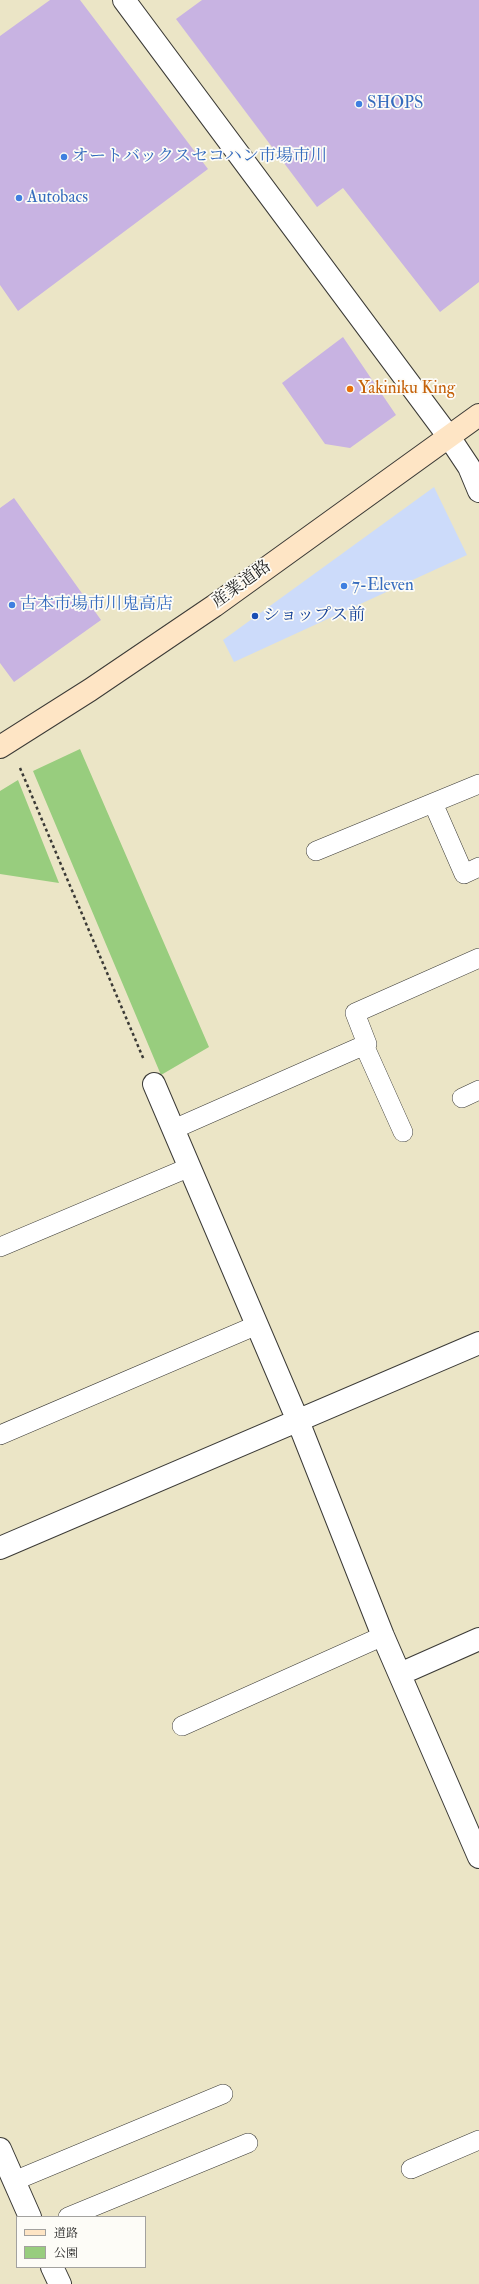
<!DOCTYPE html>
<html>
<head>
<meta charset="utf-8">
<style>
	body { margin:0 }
	#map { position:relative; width:479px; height:2284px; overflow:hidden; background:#ebe5c6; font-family:"IM FELL Double Pica","Noto Serif JP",serif }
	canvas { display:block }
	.legend { position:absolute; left:16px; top:2216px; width:130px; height:52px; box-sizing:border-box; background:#fdfcf7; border:1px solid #a3a29f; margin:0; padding:5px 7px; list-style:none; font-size:12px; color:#1c1c1c }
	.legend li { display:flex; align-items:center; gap:8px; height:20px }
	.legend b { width:20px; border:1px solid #a3a29f }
</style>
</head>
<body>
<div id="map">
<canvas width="479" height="2284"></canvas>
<ul class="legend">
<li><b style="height:5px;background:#fee5c5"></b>道路</li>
<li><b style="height:11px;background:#98cd7e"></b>公園</li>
</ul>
</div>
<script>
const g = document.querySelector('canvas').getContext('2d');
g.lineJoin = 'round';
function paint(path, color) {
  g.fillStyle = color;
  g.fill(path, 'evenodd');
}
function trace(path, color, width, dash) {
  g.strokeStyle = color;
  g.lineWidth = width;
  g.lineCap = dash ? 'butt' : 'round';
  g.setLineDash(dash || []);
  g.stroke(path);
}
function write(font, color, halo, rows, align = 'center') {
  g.font = font + ' "IM FELL Double Pica","Noto Serif JP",serif';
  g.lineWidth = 3.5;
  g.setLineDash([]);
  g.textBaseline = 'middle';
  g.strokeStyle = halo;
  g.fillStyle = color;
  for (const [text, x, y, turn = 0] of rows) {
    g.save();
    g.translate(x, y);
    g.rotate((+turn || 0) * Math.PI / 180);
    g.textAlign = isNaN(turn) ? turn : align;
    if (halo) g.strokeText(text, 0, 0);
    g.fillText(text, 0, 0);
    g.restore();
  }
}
paint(new Path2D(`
	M 434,487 L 467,555 L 234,662 L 223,640 Z`), '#ccdbfa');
paint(new Path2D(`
	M 80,749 L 209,1047 L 161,1075 L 33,771 Z
	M 18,780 L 59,883 L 0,874 L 0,791 Z`), '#98cd7e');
paint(new Path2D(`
	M 50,0 L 80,0 L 208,169 L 18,311 L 0,285 L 0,36 Z
	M 202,0 L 479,0 L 479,282 L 440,312 L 343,188 L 317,207 L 176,19 Z
	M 343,337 L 396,415 L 350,448 L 325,444 L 282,383 Z
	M 14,498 L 101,620 L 14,682 L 0,663 L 0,508 Z`), '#c8b3e2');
const service = new Path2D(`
	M 433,803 L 464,874 L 479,867
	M 316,851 L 479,784
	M 364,1045 L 403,1132
	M 462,1098 L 479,1090
	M 174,1129 L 367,1044 L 355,1013 L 479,958
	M 0,1247 L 190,1167
	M 0,1435 L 257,1325
	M 182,1726 L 383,1636
	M 411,2169 L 479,2140
	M 14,2181 L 223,2094
	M 68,2217 L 248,2143`);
const minor = new Path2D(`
	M 154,1084 L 298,1421 L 383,1636 L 479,1857
	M 0,1548 L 479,1343
	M 400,1674 L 479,1639`);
const tertiary = new Path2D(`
	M 124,0 L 449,437 L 469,467 L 479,491
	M 0,2149 L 30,2217
	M 52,2267 L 60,2284`);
const secondary = new Path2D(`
	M 0,747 L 90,690 L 214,606 L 479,415`);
trace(service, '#3b3a36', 20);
trace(minor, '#3b3a36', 24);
trace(tertiary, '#3b3a36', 24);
trace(secondary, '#3b3a36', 24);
trace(new Path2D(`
	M 20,768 L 144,1060`), '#3b3a36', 2.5, [3, 3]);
trace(service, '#fff', 19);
trace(minor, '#fff', 22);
trace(tertiary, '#fff', 22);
trace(secondary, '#fee5c5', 22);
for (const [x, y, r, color] of [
	[359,104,4,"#3f7fe0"],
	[64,157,4,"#3f7fe0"],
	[19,198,4,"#3f7fe0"],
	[350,389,4,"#e8710a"],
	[344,586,4,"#3f7fe0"],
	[12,605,4,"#3f7fe0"],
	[255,616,4,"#1a4fb4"]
]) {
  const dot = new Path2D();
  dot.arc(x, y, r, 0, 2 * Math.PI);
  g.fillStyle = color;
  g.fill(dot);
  trace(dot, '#fdfcf7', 1.5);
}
write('17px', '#366cbe', '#fdfcf7', [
	["SHOPS",367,104],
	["オートバックスセコハン市場市川",72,157],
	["Autobacs",27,198],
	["7-Eleven",352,586],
	["古本市場市川鬼高店",20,605]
], 'left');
write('17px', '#c56008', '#fdfcf7', [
	["Yakiniku King",358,389]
], 'left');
write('17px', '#1c1c1c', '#fdfcf7', [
	["産業道路",242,585,-36]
]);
write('17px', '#164399', '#fdfcf7', [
	["ショップス前",263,616]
], 'left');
</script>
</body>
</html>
